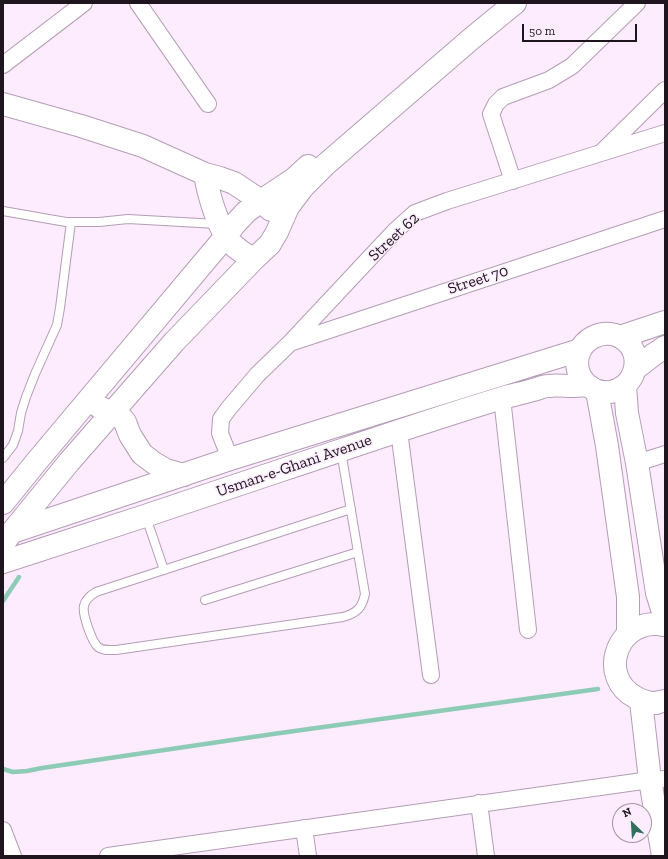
<!DOCTYPE html>
<html>
<head>
<meta charset="utf-8">
<style>
	body { margin:0 }
	#map { position:relative; width:668px; height:859px; overflow:hidden; background:#fcecfd; font-family:"Zilla Slab",serif }
	canvas { display:block }
	.frame { position:absolute; inset:0; border:4px solid #1e151f; pointer-events:none }
	.north { position:absolute; left:612px; top:803px; width:40px; height:40px; box-sizing:border-box; background:#fcecfd; border:1px solid #a396a4; border-radius:50%; rotate:335deg; font-size:11px; font-weight:700; line-height:16px; text-align:center; color:#1e151f }
	.north::after { content:''; display:block; margin:auto; width:14px; height:18px; background:#316f5d; clip-path:polygon(50% 0,100% 100%,50% 72%,0 100%) }
	.scale { position:absolute; left:522px; top:24px; width:115px; height:18px; box-sizing:border-box; border:2px solid #1e151f; border-top:0; padding-left:5px; font-size:12px; line-height:14px; white-space:nowrap; color:#1e151f; -webkit-text-stroke:3px #fcecfd; paint-order:stroke }
</style>
</head>
<body>
<div id="map">
<canvas width="668" height="859"></canvas>
<div class="frame"></div>
<div class="north">N</div>
<div class="scale">50 m</div>
</div>
<script>
const g = document.querySelector('canvas').getContext('2d');
g.lineJoin = 'round';
function trace(path, color, width, dash) {
  g.strokeStyle = color;
  g.lineWidth = width;
  g.lineCap = dash ? 'butt' : 'round';
  g.setLineDash(dash || []);
  g.stroke(path);
}
function write(font, color, halo, rows, align = 'center') {
  g.font = font + ' "Zilla Slab",serif';
  g.lineWidth = 3;
  g.setLineDash([]);
  g.textBaseline = 'middle';
  g.strokeStyle = halo;
  g.fillStyle = color;
  for (const [text, x, y, turn = 0] of rows) {
    g.save();
    g.translate(x, y);
    g.rotate((+turn || 0) * Math.PI / 180);
    g.textAlign = isNaN(turn) ? turn : align;
    if (halo) g.strokeText(text, 0, 0);
    g.fillText(text, 0, 0);
    g.restore();
  }
}
trace(new Path2D(`
	M 476,395 L 513,382
	M 3,601 L 19,577
	M 3,769 L 13,772 L 27,771 L 42,768 L 273,734 L 598,689`), '#8ecbb6', 4.5);
const lane = new Path2D(`
	M 3,211 L 66,222 L 99,222 L 128,219 L 217,224
	M 341,451 L 365,594 C 362,608 357,613 343,617 L 116,650 C 109,650 103,651 98,647 C 92,642 82,614 84,606 C 85,600 91,595 96,592 L 351,509
	M 3,458 L 13,445 L 18,431 L 21,413 L 26,397 L 35,374 L 57,325 L 60,308 L 71,222
	M 146,517 L 164,570
	M 205,600 L 358,552`);
const street = new Path2D(`
	M 138,3 L 208,104
	M 3,65 L 84,3
	M 602,152 L 665,90
	M 513,181 L 491,114 L 496,104 L 503,97 L 549,80 L 572,66 L 637,3
	M 293,342 L 665,219
	M 502,398 L 528,630
	M 399,431 L 431,675
	M 230,459 L 220,433 L 221,419 L 229,408 L 257,375 L 291,342 L 395,231 L 415,213 L 447,201 L 665,133
	M 637,463 L 665,454
	M 479,803 L 486,856
	M 304,828 L 308,856
	M 3,830 L 13,856
	M 108,856 L 650,780 L 665,779`);
const secondary = new Path2D(`
	M 3,104 L 81,126 L 143,146 L 205,174 L 220,178 L 234,183 L 261,201 L 271,210
	M 205,174 C 208,193 218,229 231,243 C 238,250 246,255 254,259
	M 620,337 L 665,322
	M 635,369 L 653,355 L 665,347
	M 625,386 L 627,413 L 637,463 L 657,593 L 665,618
	M 597,391 L 607,446 L 628,597 L 628,633
	M 99,407 L 112,413 L 119,415 L 125,422 L 130,435 L 142,454 L 154,463 L 166,470 L 184,475
	M 3,503 L 37,461 L 226,236 L 234,225 L 246,212 L 261,201 L 294,179 L 308,166
	M 12,532 L 230,459 L 580,350
	M 3,544 L 12,532 L 69,462 L 174,342 L 254,259 L 270,244 L 277,232 L 288,207 L 303,187 L 325,165 L 471,39 L 515,3
	M 3,562 C 97,532 191,501 285,469 C 357,445 429,420 502,398 C 512,395 523,393 533,390 C 538,389 543,386 548,386 C 556,385 565,386 572,386 C 577,386 584,385 588,386 C 591,387 593,389 595,390 C 603,393 612,393 619,389 C 636,381 642,356 627,342 C 607,322 571,341 578,370 C 579,376 583,381 588,386
	M 665,625 C 661,625 657,623 653,624 C 614,626 600,678 635,697 C 641,701 649,703 656,703 C 659,702 662,701 665,701
	M 641,701 L 650,780 L 663,856`);
trace(lane, '#b59cb7', 10);
trace(street, '#b59cb7', 18);
trace(secondary, '#b59cb7', 24);
trace(lane, '#fff', 8);
trace(street, '#fff', 16);
trace(secondary, '#fff', 22);
write('16px', '#1e151f', '#fcecfd', [
	["Street 62",394,237,-43],
	["Street 70",478,280,-18],
	["Usman-e-Ghani Avenue",294,466,-19]
]);
</script>
</body>
</html>
